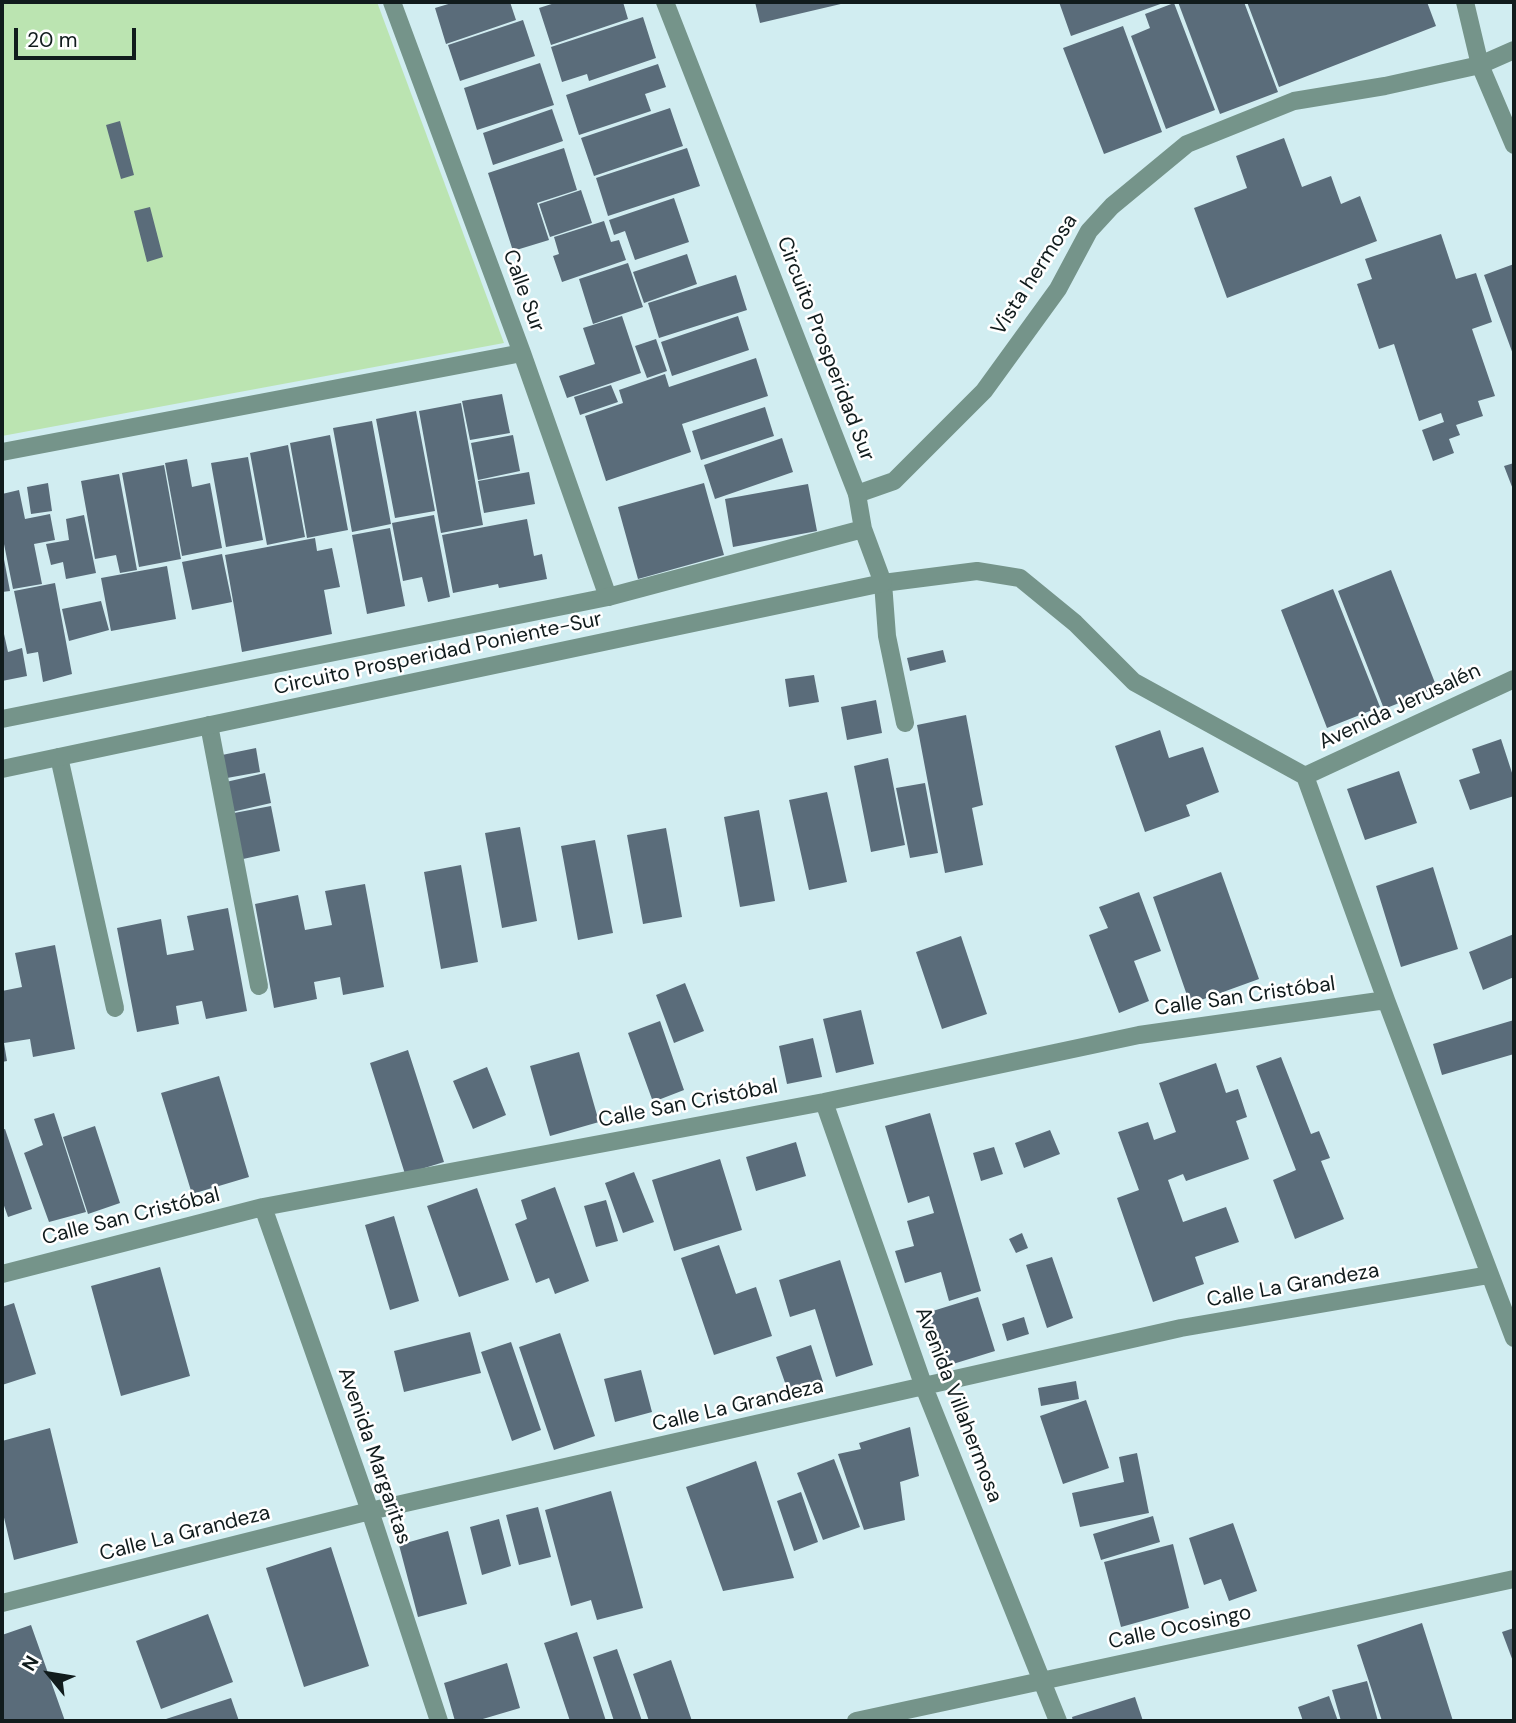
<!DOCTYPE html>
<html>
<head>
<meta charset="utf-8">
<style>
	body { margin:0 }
	#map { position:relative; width:1516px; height:1723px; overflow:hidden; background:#d1edf1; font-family:"DM Sans",sans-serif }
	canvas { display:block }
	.frame { position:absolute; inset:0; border:4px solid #111c1d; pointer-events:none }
	.north { position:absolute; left:14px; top:1639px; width:70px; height:70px; -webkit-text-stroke:5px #fff; paint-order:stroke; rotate:300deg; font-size:19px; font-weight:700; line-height:28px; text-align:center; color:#111c1d }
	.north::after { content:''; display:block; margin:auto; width:24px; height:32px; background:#111c1d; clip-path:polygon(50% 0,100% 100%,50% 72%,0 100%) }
	.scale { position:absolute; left:14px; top:28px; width:122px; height:32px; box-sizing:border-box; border:4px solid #111c1d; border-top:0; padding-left:9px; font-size:21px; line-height:24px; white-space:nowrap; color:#111c1d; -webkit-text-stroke:5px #fff; paint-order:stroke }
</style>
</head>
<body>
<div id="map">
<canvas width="1516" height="1723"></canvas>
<div class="frame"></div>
<div class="north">N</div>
<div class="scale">20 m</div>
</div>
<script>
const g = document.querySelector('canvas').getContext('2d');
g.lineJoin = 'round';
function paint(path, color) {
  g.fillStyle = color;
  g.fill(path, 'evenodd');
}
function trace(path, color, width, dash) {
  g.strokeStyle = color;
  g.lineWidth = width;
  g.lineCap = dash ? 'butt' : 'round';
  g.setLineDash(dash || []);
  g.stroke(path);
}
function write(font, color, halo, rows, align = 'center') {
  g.font = font + ' "DM Sans",sans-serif';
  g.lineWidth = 5;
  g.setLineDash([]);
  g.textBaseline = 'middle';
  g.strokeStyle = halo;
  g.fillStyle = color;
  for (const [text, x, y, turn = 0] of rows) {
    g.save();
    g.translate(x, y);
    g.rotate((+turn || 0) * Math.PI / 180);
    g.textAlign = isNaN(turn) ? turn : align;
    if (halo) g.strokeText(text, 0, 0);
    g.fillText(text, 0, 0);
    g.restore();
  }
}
paint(new Path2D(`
	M 2,2 L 377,2 L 504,343 L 2,436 Z`), '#bbe4b1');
paint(new Path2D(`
	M 455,2 L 510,2 L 516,20 L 446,44 L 435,8 Z
	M 558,2 L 601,2 L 602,4 L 623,2 L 628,19 L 551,45 L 539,8 Z
	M 755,2 L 845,2 L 845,3 L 760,23 Z
	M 1059,2 L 1166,2 L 1071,36 Z
	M 1178,2 L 1244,2 L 1278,92 L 1220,114 Z
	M 1247,2 L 1427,2 L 1436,26 L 1279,87 Z
	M 1174,3 L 1215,110 L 1166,129 L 1131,36 L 1150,28 L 1145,14 Z
	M 643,17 L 656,58 L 589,81 L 587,74 L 562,82 L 551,47 Z
	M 523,20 L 535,56 L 460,81 L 448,45 Z
	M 1123,26 L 1162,132 L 1104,154 L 1063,48 Z
	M 540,63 L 554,105 L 477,130 L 464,88 Z
	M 658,64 L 666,87 L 645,94 L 651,111 L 579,135 L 566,95 Z
	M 670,108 L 683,146 L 594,176 L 581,138 Z
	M 552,109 L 563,141 L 493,165 L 483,133 Z
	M 120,121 L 134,175 L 121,179 L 106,125 Z
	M 1284,138 L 1302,187 L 1331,176 L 1341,204 L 1360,196 L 1377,241 L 1227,298 L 1194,208 L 1247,188 L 1236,156 Z
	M 564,148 L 577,190 L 537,203 L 549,240 L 513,251 L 488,173 Z
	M 687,148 L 700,186 L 608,216 L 596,178 Z
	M 581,190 L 592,223 L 550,237 L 539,204 Z
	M 674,198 L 689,242 L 635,260 L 625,231 L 614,235 L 609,220 Z
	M 150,207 L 163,257 L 147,262 L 134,211 Z
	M 604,221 L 611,242 L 619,240 L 626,260 L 562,282 L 553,256 L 559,254 L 554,237 Z
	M 1441,234 L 1456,279 L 1476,273 L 1492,322 L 1472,329 L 1495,396 L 1478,401 L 1483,416 L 1456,425 L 1460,435 L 1449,439 L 1454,453 L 1433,461 L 1422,430 L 1444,422 L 1441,413 L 1419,421 L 1394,344 L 1379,349 L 1357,284 L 1372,279 L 1365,259 Z
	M 687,254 L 697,284 L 644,303 L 633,272 Z
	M 628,263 L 643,307 L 593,324 L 579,279 Z
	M 1514,264 L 1514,357 L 1484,275 Z
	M 736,275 L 747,310 L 659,338 L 648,303 Z
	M 622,316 L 641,373 L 567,398 L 559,376 L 595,364 L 583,328 Z
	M 738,316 L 749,350 L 672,376 L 661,342 Z
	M 656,339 L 667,371 L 647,378 L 635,346 Z
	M 756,358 L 768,396 L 682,424 L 691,452 L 606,481 L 585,416 L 623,403 L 619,390 L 665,374 L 669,387 Z
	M 611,385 L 618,402 L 580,415 L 574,397 Z
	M 502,394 L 510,433 L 470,440 L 462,401 Z
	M 461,403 L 483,525 L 441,533 L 419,411 Z
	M 765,407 L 774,436 L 701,460 L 692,431 Z
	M 416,411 L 435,511 L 395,518 L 376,419 Z
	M 372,421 L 391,524 L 352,532 L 333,428 Z
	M 330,435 L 348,530 L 307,538 L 290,443 Z
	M 513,435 L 520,471 L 478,480 L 471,443 Z
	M 782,438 L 793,472 L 715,499 L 704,465 Z
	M 288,445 L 305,537 L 267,545 L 250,453 Z
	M 248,457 L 263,540 L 226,547 L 211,463 Z
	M 187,459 L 192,487 L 210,483 L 222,548 L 182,556 L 165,463 Z
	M 1514,463 L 1514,492 L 1504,466 Z
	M 164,465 L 181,559 L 139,567 L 122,473 Z
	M 529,472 L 535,504 L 484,513 L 478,481 Z
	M 119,474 L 137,570 L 120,573 L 116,555 L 95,559 L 81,481 Z
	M 48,483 L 52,511 L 31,514 L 27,487 Z
	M 704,483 L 724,555 L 638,579 L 618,507 Z
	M 808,484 L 817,531 L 733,547 L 725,499 Z
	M 19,490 L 25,519 L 50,514 L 55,540 L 34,544 L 42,584 L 13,589 L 2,534 L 2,494 Z
	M 84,515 L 96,573 L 66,579 L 63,562 L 51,565 L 46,544 L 69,540 L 66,519 Z
	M 434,515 L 450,597 L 428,602 L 422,577 L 403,581 L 392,523 Z
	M 527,519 L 534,556 L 542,554 L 547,579 L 499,588 L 498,584 L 453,593 L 442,535 Z
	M 390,528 L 405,606 L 367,614 L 352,535 Z
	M 315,538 L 317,551 L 332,548 L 340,587 L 324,590 L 332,634 L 242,652 L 225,555 Z
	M 3,554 L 10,591 L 2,592 L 2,555 Z
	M 222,554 L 232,602 L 192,610 L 182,562 Z
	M 167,566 L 176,619 L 111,631 L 101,578 Z
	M 1391,570 L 1437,688 L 1384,709 L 1338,591 Z
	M 55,583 L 72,674 L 43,682 L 38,652 L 27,654 L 14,591 Z
	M 1333,589 L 1380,707 L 1327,728 L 1281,610 Z
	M 101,601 L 109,630 L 69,641 L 62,609 Z
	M 2,625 L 8,652 L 22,648 L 27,676 L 2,681 Z
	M 943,650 L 946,662 L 910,671 L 907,658 Z
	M 814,675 L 819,702 L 789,707 L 785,679 Z
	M 876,700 L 882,733 L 847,740 L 841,707 Z
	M 966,715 L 983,805 L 972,808 L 983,865 L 945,873 L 917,725 Z
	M 1160,730 L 1169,758 L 1203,747 L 1219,792 L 1186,805 L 1190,816 L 1145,832 L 1115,746 Z
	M 1501,739 L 1514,779 L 1514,796 L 1470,810 L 1459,780 L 1480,773 L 1472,749 Z
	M 256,748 L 260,772 L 227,778 L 222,755 Z
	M 888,758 L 905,845 L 871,852 L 854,766 Z
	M 1399,771 L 1417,823 L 1365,840 L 1347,789 Z
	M 265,773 L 271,803 L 232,812 L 226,782 Z
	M 925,783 L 938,853 L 910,858 L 896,788 Z
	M 827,792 L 847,882 L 809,890 L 789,800 Z
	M 271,806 L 280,851 L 243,859 L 234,813 Z
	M 759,810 L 775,901 L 740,907 L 724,817 Z
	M 520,827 L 537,921 L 502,928 L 485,833 Z
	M 666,828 L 682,917 L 643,924 L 627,835 Z
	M 595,840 L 613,933 L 578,940 L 561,846 Z
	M 461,865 L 478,962 L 441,969 L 424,872 Z
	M 1433,867 L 1458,949 L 1401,967 L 1376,886 Z
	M 1221,872 L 1259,979 L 1190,1004 L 1153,897 Z
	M 365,884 L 384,987 L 343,995 L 340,977 L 314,982 L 317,999 L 274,1008 L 255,904 L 298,895 L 305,930 L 332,925 L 325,891 Z
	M 1139,892 L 1161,951 L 1134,961 L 1149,1001 L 1119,1013 L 1089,935 L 1108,928 L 1099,907 Z
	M 228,908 L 247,1011 L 206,1019 L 202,1001 L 176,1006 L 179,1024 L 137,1032 L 117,928 L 161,919 L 167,955 L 194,950 L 187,916 Z
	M 1514,934 L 1514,977 L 1483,990 L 1469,952 Z
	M 961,936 L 987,1014 L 942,1029 L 916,952 Z
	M 55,945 L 75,1049 L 33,1057 L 30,1039 L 4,1043 L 7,1061 L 2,1062 L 2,991 L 22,987 L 15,953 Z
	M 685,983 L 704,1031 L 674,1043 L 656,995 Z
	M 861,1010 L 874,1064 L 836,1073 L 823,1019 Z
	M 1514,1020 L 1514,1054 L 1442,1075 L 1433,1044 Z
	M 660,1021 L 684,1090 L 653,1102 L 628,1033 Z
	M 813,1038 L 822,1077 L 787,1084 L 779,1046 Z
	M 408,1050 L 444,1162 L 405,1174 L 370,1063 Z
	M 579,1052 L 599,1122 L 550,1136 L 530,1066 Z
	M 1281,1057 L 1311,1134 L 1319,1131 L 1330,1158 L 1321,1161 L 1344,1219 L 1295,1239 L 1273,1180 L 1296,1170 L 1256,1066 Z
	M 1216,1063 L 1226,1093 L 1238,1089 L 1247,1117 L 1236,1121 L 1249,1159 L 1186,1181 L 1183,1174 L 1168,1180 L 1183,1222 L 1226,1207 L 1239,1242 L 1195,1257 L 1204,1284 L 1153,1302 L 1117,1198 L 1139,1190 L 1118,1132 L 1148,1122 L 1154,1140 L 1176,1132 L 1159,1083 Z
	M 487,1067 L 506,1115 L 473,1129 L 453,1081 Z
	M 219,1076 L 249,1177 L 192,1194 L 161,1093 Z
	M 54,1113 L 86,1212 L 49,1222 L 24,1153 L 43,1145 L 34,1119 Z
	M 930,1113 L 981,1291 L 949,1301 L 941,1272 L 905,1283 L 895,1251 L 914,1246 L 907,1221 L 934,1213 L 929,1196 L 908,1203 L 885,1126 Z
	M 95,1126 L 120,1203 L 88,1214 L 63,1137 Z
	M 5,1129 L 32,1209 L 8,1217 L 2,1200 L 2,1130 Z
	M 1050,1130 L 1060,1154 L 1024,1168 L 1015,1143 Z
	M 796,1142 L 806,1176 L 756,1191 L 746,1157 Z
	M 994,1147 L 1003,1174 L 981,1181 L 973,1153 Z
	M 720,1159 L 742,1230 L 674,1251 L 652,1180 Z
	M 634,1172 L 654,1222 L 623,1233 L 605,1183 Z
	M 555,1187 L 589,1281 L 555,1294 L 549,1278 L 536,1283 L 515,1224 L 527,1219 L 521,1200 Z
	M 477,1188 L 509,1280 L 459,1297 L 427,1206 Z
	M 606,1200 L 618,1241 L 596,1247 L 584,1206 Z
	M 394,1216 L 419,1301 L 390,1310 L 365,1225 Z
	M 1022,1233 L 1028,1248 L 1016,1253 L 1009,1239 Z
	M 719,1245 L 736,1294 L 756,1287 L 772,1336 L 714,1355 L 681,1258 Z
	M 1052,1257 L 1073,1318 L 1047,1328 L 1026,1265 Z
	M 840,1260 L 873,1365 L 836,1377 L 815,1309 L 790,1317 L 779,1280 Z
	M 160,1267 L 190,1376 L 121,1396 L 91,1286 Z
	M 978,1297 L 995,1351 L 940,1368 L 923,1314 Z
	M 14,1303 L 36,1374 L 2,1385 L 2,1307 Z
	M 1024,1317 L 1029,1334 L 1007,1341 L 1002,1324 Z
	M 470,1332 L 481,1373 L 404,1392 L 394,1351 Z
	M 560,1333 L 595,1436 L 554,1450 L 519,1347 Z
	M 511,1342 L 541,1430 L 512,1441 L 481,1352 Z
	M 811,1345 L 823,1382 L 789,1394 L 776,1357 Z
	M 641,1370 L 652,1412 L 615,1422 L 604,1379 Z
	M 1076,1381 L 1079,1399 L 1041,1406 L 1038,1388 Z
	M 1086,1400 L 1109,1468 L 1063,1484 L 1040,1416 Z
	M 910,1427 L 919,1476 L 900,1482 L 905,1520 L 864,1530 L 838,1454 L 861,1449 L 859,1443 Z
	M 50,1428 L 78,1543 L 14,1560 L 2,1509 L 2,1441 Z
	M 1137,1453 L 1149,1513 L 1080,1527 L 1072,1493 L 1124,1482 L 1119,1457 Z
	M 834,1459 L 860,1527 L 823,1540 L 797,1473 Z
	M 756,1461 L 794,1578 L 723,1591 L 686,1487 Z
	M 611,1491 L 643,1608 L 597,1620 L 591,1600 L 571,1606 L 545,1510 Z
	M 801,1492 L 818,1542 L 794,1551 L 777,1501 Z
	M 538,1507 L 551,1557 L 519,1565 L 506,1515 Z
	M 1153,1516 L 1160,1542 L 1101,1560 L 1093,1534 Z
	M 499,1519 L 511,1566 L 482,1575 L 470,1527 Z
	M 1233,1523 L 1257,1591 L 1229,1601 L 1221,1579 L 1204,1585 L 1189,1538 Z
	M 448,1531 L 467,1604 L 418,1617 L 399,1545 Z
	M 1173,1544 L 1189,1608 L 1121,1627 L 1104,1562 Z
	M 331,1547 L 369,1666 L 304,1687 L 266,1568 Z
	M 208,1614 L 233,1682 L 161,1709 L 136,1641 Z
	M 1422,1623 L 1453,1721 L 1382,1721 L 1357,1645 Z
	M 31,1625 L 65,1721 L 2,1721 L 2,1635 Z
	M 1514,1628 L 1514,1664 L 1502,1632 Z
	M 577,1632 L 606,1721 L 570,1721 L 544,1643 Z
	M 617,1649 L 642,1721 L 614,1721 L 593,1657 Z
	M 671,1660 L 692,1721 L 649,1721 L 633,1674 Z
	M 507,1663 L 520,1708 L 476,1721 L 455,1721 L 444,1683 Z
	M 1367,1681 L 1378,1721 L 1341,1721 L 1332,1690 Z
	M 1329,1696 L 1338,1721 L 1303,1721 L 1298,1707 Z
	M 1135,1697 L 1143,1721 L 1073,1721 L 1072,1717 Z
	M 231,1698 L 239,1721 L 166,1721 L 166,1719 Z`), '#5a6c7a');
trace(new Path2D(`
	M 209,725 L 259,986
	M 59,757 L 115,1008`), '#75948a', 18);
trace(new Path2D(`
	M 392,2 L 522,353 L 608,597
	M 1465,2 L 1480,65 L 1514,145
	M 2,452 L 522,353
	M 857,494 L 894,481 L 984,391 L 1058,289 L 1089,231 L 1112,206 L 1187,144 L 1294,101 L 1385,86 L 1480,65 L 1514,50
	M 905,723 L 887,636 L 883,583 L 977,571 L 1020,578 L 1075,623 L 1134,682 L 1305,776 L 1386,1000 L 1514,1338
	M 1305,776 L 1514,679
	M 824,1102 L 924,1387 L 1058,1721
	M 263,1207 L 370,1511 L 439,1721
	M 2,1274 L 263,1207 L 824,1102 L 1139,1035 L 1386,1000
	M 2,1603 L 370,1511 L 1181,1328 L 1489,1275
	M 856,1721 L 1514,1579`), '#75948a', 18);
trace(new Path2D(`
	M 2,719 L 608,597 L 863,529
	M 2,769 L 883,583 L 863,529 L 857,494 L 665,2`), '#75948a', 18);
write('21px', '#111c1d', '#fff', [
	["Vista hermosa",1035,275,-57],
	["Calle Sur",523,291,70],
	["Circuito Prosperidad Sur",825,349,69],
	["Circuito Prosperidad Poniente-Sur",438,654,-12],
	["Avenida Jerusalén",1400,707,-25],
	["Calle San Cristóbal",1245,997,-8],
	["Calle San Cristóbal",688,1104,-11],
	["Calle San Cristóbal",131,1217,-14],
	["Calle La Grandeza",1293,1286,-10],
	["Avenida Villahermosa",958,1405,69],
	["Calle La Grandeza",738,1406,-13],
	["Avenida Margaritas",374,1456,71],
	["Calle La Grandeza",185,1534,-14],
	["Calle Ocosingo",1180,1628,-12]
]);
</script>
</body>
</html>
